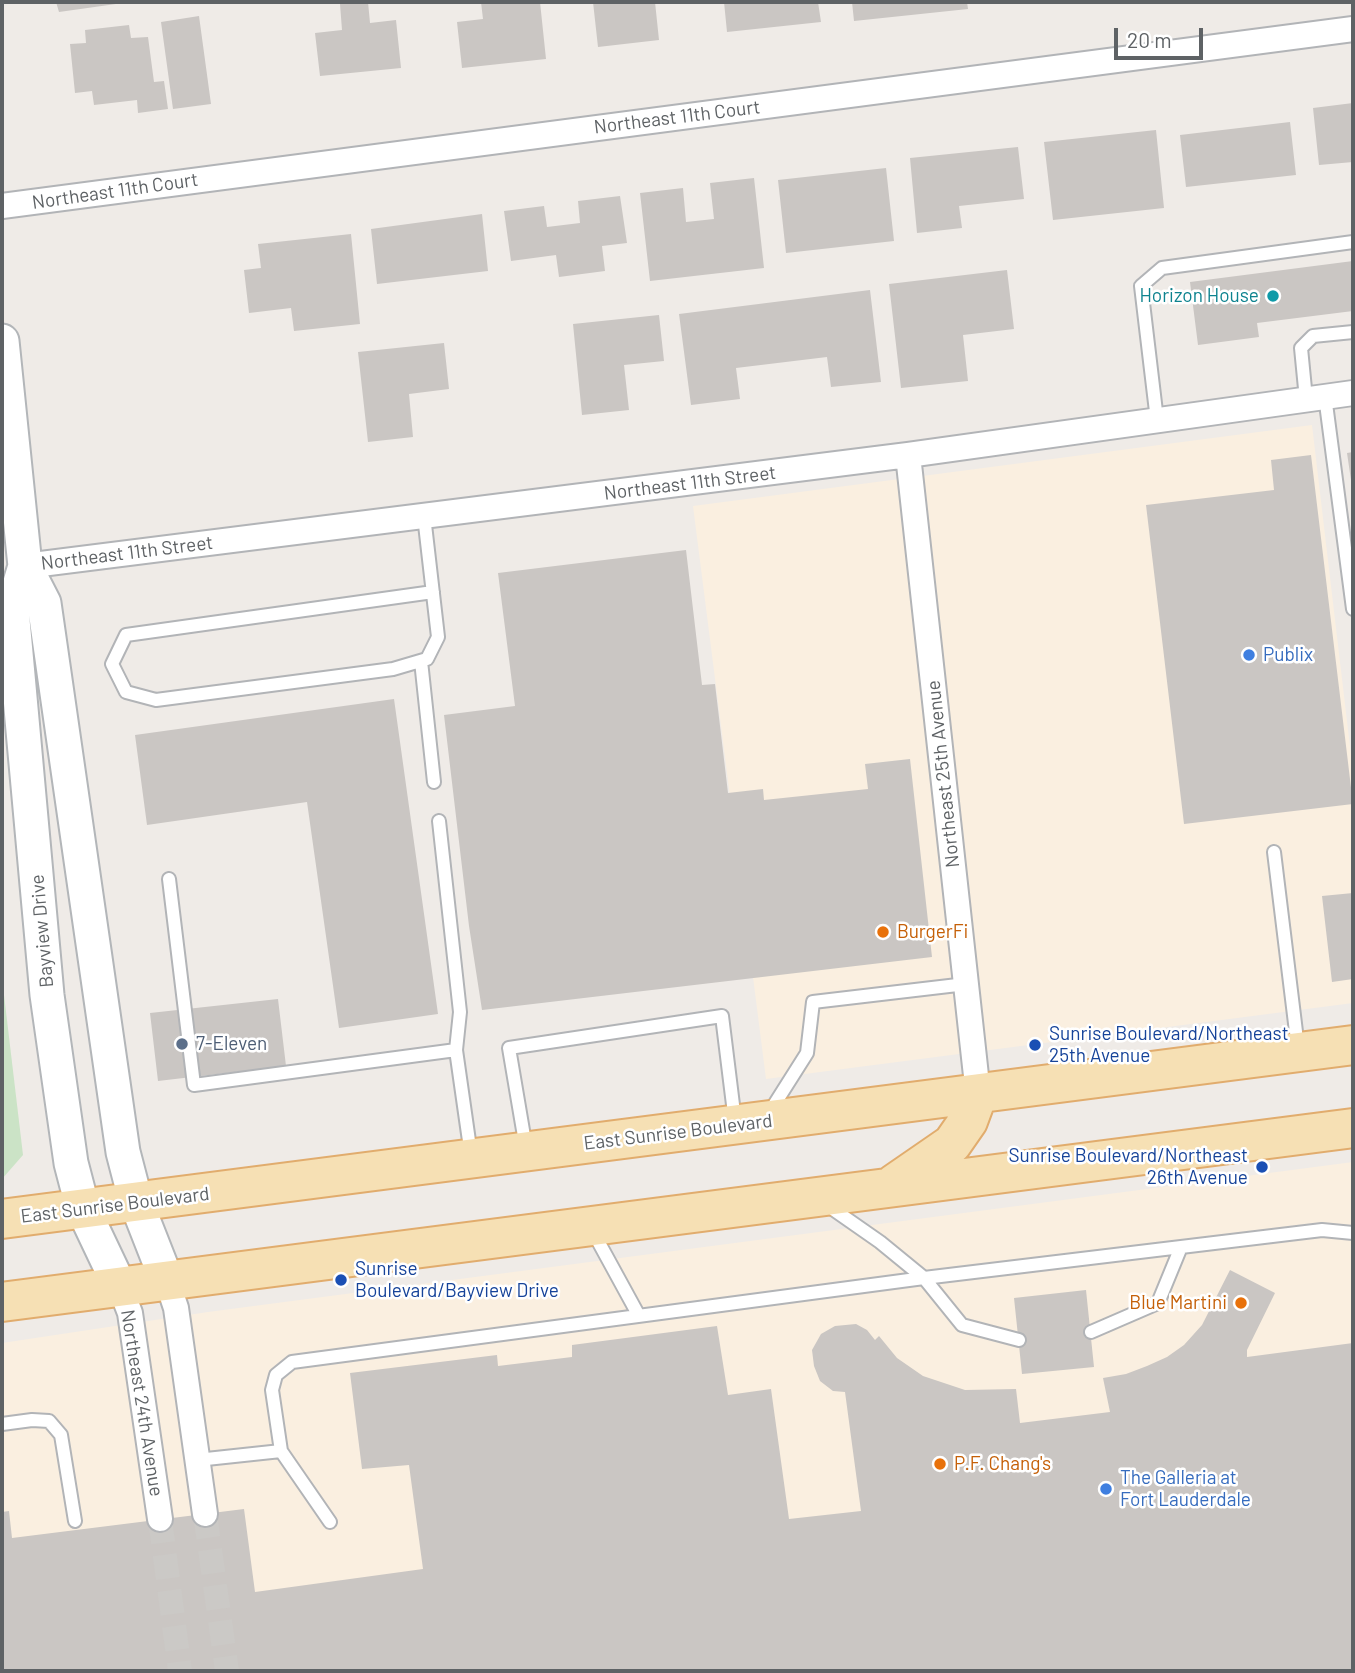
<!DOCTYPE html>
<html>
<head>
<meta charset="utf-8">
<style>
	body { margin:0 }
	#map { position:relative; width:1355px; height:1673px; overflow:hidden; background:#efebe7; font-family:Barlow,sans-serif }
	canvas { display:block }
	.frame { position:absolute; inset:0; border:4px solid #5e6265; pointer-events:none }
	.scale { position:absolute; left:1114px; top:28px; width:89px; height:32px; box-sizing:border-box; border:4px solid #5e6265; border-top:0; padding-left:9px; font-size:21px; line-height:24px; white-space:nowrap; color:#5e6265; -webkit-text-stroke:5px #fff; paint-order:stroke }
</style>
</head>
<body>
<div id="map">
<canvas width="1355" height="1673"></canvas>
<div class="frame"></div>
<div class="scale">20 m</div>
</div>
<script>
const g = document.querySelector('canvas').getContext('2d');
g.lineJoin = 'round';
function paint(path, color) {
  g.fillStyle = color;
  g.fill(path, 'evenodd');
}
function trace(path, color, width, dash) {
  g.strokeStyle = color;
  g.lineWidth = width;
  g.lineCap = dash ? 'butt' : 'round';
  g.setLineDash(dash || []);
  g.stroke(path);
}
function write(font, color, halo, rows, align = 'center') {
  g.font = font + ' Barlow,sans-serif';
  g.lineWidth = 5;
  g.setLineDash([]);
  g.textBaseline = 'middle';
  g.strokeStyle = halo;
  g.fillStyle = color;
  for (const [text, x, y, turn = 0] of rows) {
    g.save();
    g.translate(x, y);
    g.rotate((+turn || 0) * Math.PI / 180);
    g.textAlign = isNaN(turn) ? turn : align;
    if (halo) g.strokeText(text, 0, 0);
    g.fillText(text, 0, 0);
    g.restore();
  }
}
paint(new Path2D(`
	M 1312,425 L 1353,772 L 1353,1003 L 766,1079 L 693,506 Z
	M 1353,1162 L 1353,1671 L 2,1671 L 2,1343 L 208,1312 Z`), '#faefe0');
paint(new Path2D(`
	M 2,978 L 23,1155 L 2,1179 Z`), '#cbe3c6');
paint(new Path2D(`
	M 56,2 L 122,2 L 123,3 L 59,12 Z
	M 368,2 L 370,23 L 396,20 L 401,68 L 320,76 L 315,33 L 342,30 L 340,4 Z
	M 481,2 L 540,2 L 546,59 L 462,68 L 457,22 L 483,19 Z
	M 593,2 L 655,2 L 659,40 L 598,47 Z
	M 724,2 L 818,2 L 821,22 L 727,32 Z
	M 852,2 L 967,2 L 968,9 L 854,21 Z
	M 199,16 L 211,104 L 173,109 L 161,22 Z
	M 129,25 L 131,38 L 148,37 L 154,82 L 164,81 L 168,109 L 138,113 L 137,100 L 94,105 L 92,91 L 75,93 L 70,44 L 86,43 L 85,30 Z
	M 1353,103 L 1353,162 L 1319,165 L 1313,108 Z
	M 1290,122 L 1296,175 L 1186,187 L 1180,135 Z
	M 1156,130 L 1164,208 L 1053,220 L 1044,142 Z
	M 1018,147 L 1024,199 L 959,206 L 962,228 L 917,233 L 910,158 Z
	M 886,168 L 894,241 L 786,253 L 778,180 Z
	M 754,178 L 764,268 L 650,281 L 640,193 L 683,188 L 686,222 L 714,219 L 710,183 Z
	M 620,196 L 627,243 L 602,246 L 605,271 L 559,277 L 556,255 L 511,261 L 504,211 L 544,206 L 547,227 L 580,223 L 578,201 Z
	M 482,214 L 488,271 L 377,284 L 371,229 Z
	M 351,234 L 360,324 L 294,331 L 291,308 L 249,313 L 244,270 L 261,268 L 258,244 Z
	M 1353,261 L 1353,311 L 1257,323 L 1259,337 L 1198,345 L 1190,282 Z
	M 1007,270 L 1014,329 L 963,335 L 968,381 L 901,388 L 889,284 Z
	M 870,290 L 881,382 L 831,387 L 827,357 L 736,368 L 740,399 L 691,405 L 679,314 Z
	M 659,315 L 664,361 L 624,365 L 629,410 L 582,415 L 573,324 Z
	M 444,343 L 449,389 L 409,394 L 413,437 L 368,442 L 358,352 Z
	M 1353,452 L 1353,487 L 1352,487 L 1347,453 Z
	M 1311,455 L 1353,804 L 1184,824 L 1146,505 L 1274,490 L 1271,460 Z
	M 686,550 L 702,685 L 715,684 L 728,793 L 763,789 L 764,800 L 868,789 L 865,764 L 910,759 L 932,957 L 482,1010 L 469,926 L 444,715 L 515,706 L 498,573 Z
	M 394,699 L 438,1014 L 339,1028 L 307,802 L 147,825 L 135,735 Z
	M 1353,893 L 1353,979 L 1332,982 L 1322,896 Z
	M 278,999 L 286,1066 L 158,1081 L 150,1013 Z
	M 1230,1270 L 1275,1293 L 1247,1350 L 1247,1357 L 1353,1343 L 1353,1671 L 2,1671 L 2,1512 L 9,1511 L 12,1538 L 244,1509 L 255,1592 L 423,1569 L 409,1465 L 362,1469 L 350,1373 L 497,1355 L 498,1366 L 572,1357 L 572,1345 L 717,1326 L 728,1395 L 771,1389 L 789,1519 L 861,1511 L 845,1392 L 833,1391 L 820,1381 L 814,1366 L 812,1350 L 821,1334 L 835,1326 L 856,1324 L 867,1330 L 875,1340 L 879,1336 L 897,1358 L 923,1376 L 965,1390 L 1016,1389 L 1020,1423 L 1110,1412 L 1103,1378 L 1126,1374 L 1147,1366 L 1167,1357 L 1184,1345 L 1202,1325 Z
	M 1086,1290 L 1094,1367 L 1022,1374 L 1014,1298 Z`), '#cac6c3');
trace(new Path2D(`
	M 205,1514 L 227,1671
	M 160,1519 L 180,1671`), '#cbc9c6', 24, [24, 12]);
const lane = new Path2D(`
	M 1325,396 L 1353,609
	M 1306,399 L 1301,348 L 1313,336 L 1353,332
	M 1157,420 L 1141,286 L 1162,268 L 1353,242
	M 424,516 L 438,637 L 427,659 L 393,669 L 156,700 L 126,692 L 112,664 L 126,635 L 433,592
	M 421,661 L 434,782
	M 439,821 L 460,1012 L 456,1050
	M 1274,852 L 1298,1048
	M 169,879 L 194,1085 L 456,1050 L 471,1155
	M 769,1113 L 807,1053 L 813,1002 L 966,984
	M 526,1148 L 509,1048 L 722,1016 L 735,1121
	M 827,1205 L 880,1242 L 924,1278 L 962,1325 L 1019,1340
	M 592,1230 L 639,1316
	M 1091,1332 L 1158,1303 L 1181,1247
	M 2,1424 L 32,1420 L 49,1421 L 61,1435 L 75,1521
	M 281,1451 L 272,1390 L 276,1375 L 292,1362 L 924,1278 L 1322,1230 L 1353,1233
	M 197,1460 L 281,1451 L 330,1522`);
const street = new Path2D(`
	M 2,206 L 1353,29
	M 908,455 L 978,1094
	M 25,566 L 908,455 L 1353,393
	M 167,1281 L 176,1308 L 205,1514
	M 120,1287 L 130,1313 L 160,1519`);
const secondary = new Path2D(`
	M 2,341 L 25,566 L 44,603 L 123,1152 L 136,1202 L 167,1281
	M 25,566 L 12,609 L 47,995 L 71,1163 L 83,1209 L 120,1287`);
const primary = new Path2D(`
	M 894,1184 L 952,1144 L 968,1121 L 978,1094
	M 2,1219 L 1353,1045
	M 2,1302 L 1353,1128`);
trace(lane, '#b2b4b7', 16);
trace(street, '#b2b4b7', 28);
trace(secondary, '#b3b6b9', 37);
trace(primary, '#e1ac6d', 42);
trace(lane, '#fff', 12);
trace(street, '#fff', 24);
trace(secondary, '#fff', 33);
trace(primary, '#f6e0b4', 38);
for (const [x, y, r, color] of [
	[1273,296,7,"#0f9aa8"],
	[1249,655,7,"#3f7fe0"],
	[883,932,7,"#e8710a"],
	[182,1044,7,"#5c6f8a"],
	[1035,1045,7,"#1a4fb4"],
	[1262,1167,7,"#1a4fb4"],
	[341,1280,7,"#1a4fb4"],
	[1241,1303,7,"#e8710a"],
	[940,1464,7,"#e8710a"],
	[1106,1489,7,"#3f7fe0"]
]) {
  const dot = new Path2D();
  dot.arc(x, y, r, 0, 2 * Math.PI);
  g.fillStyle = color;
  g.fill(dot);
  trace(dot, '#fff', 2.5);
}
write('19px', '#5e6265', '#fff', [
	["Northeast 11th Court",677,117,-7],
	["Northeast 11th Court",115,191,-8],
	["Northeast 11th Street",690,483,-7],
	["Northeast 11th Street",127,553,-7],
	["Northeast 25th Avenue",943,774,-96],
	["Bayview Drive",42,931,-95],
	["East Sunrise Boulevard",678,1132,-7],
	["East Sunrise Boulevard",115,1205,-7],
	["Northeast 24th Avenue",142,1403,81]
]);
write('19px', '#0d838f', '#fff', [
	["Horizon House",1259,296]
], 'right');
write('19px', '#366cbe', '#fff', [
	["Publix",1263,655],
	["The Galleria at",1120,1478],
	["Fort Lauderdale",1120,1500]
], 'left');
write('19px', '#c56008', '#fff', [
	["BurgerFi",897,932],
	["Blue Martini",1227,1303,"right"],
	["P.F. Chang's",954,1464]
], 'left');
write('19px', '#164399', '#fff', [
	["Sunrise Boulevard/Northeast",1049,1034],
	["25th Avenue",1049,1056],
	["Sunrise Boulevard/Northeast",1248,1156,"right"],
	["26th Avenue",1248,1178,"right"],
	["Sunrise",355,1269],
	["Boulevard/Bayview Drive",355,1291]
], 'left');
write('19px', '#4e5e75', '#fff', [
	["7-Eleven",196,1044]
], 'left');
</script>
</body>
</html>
